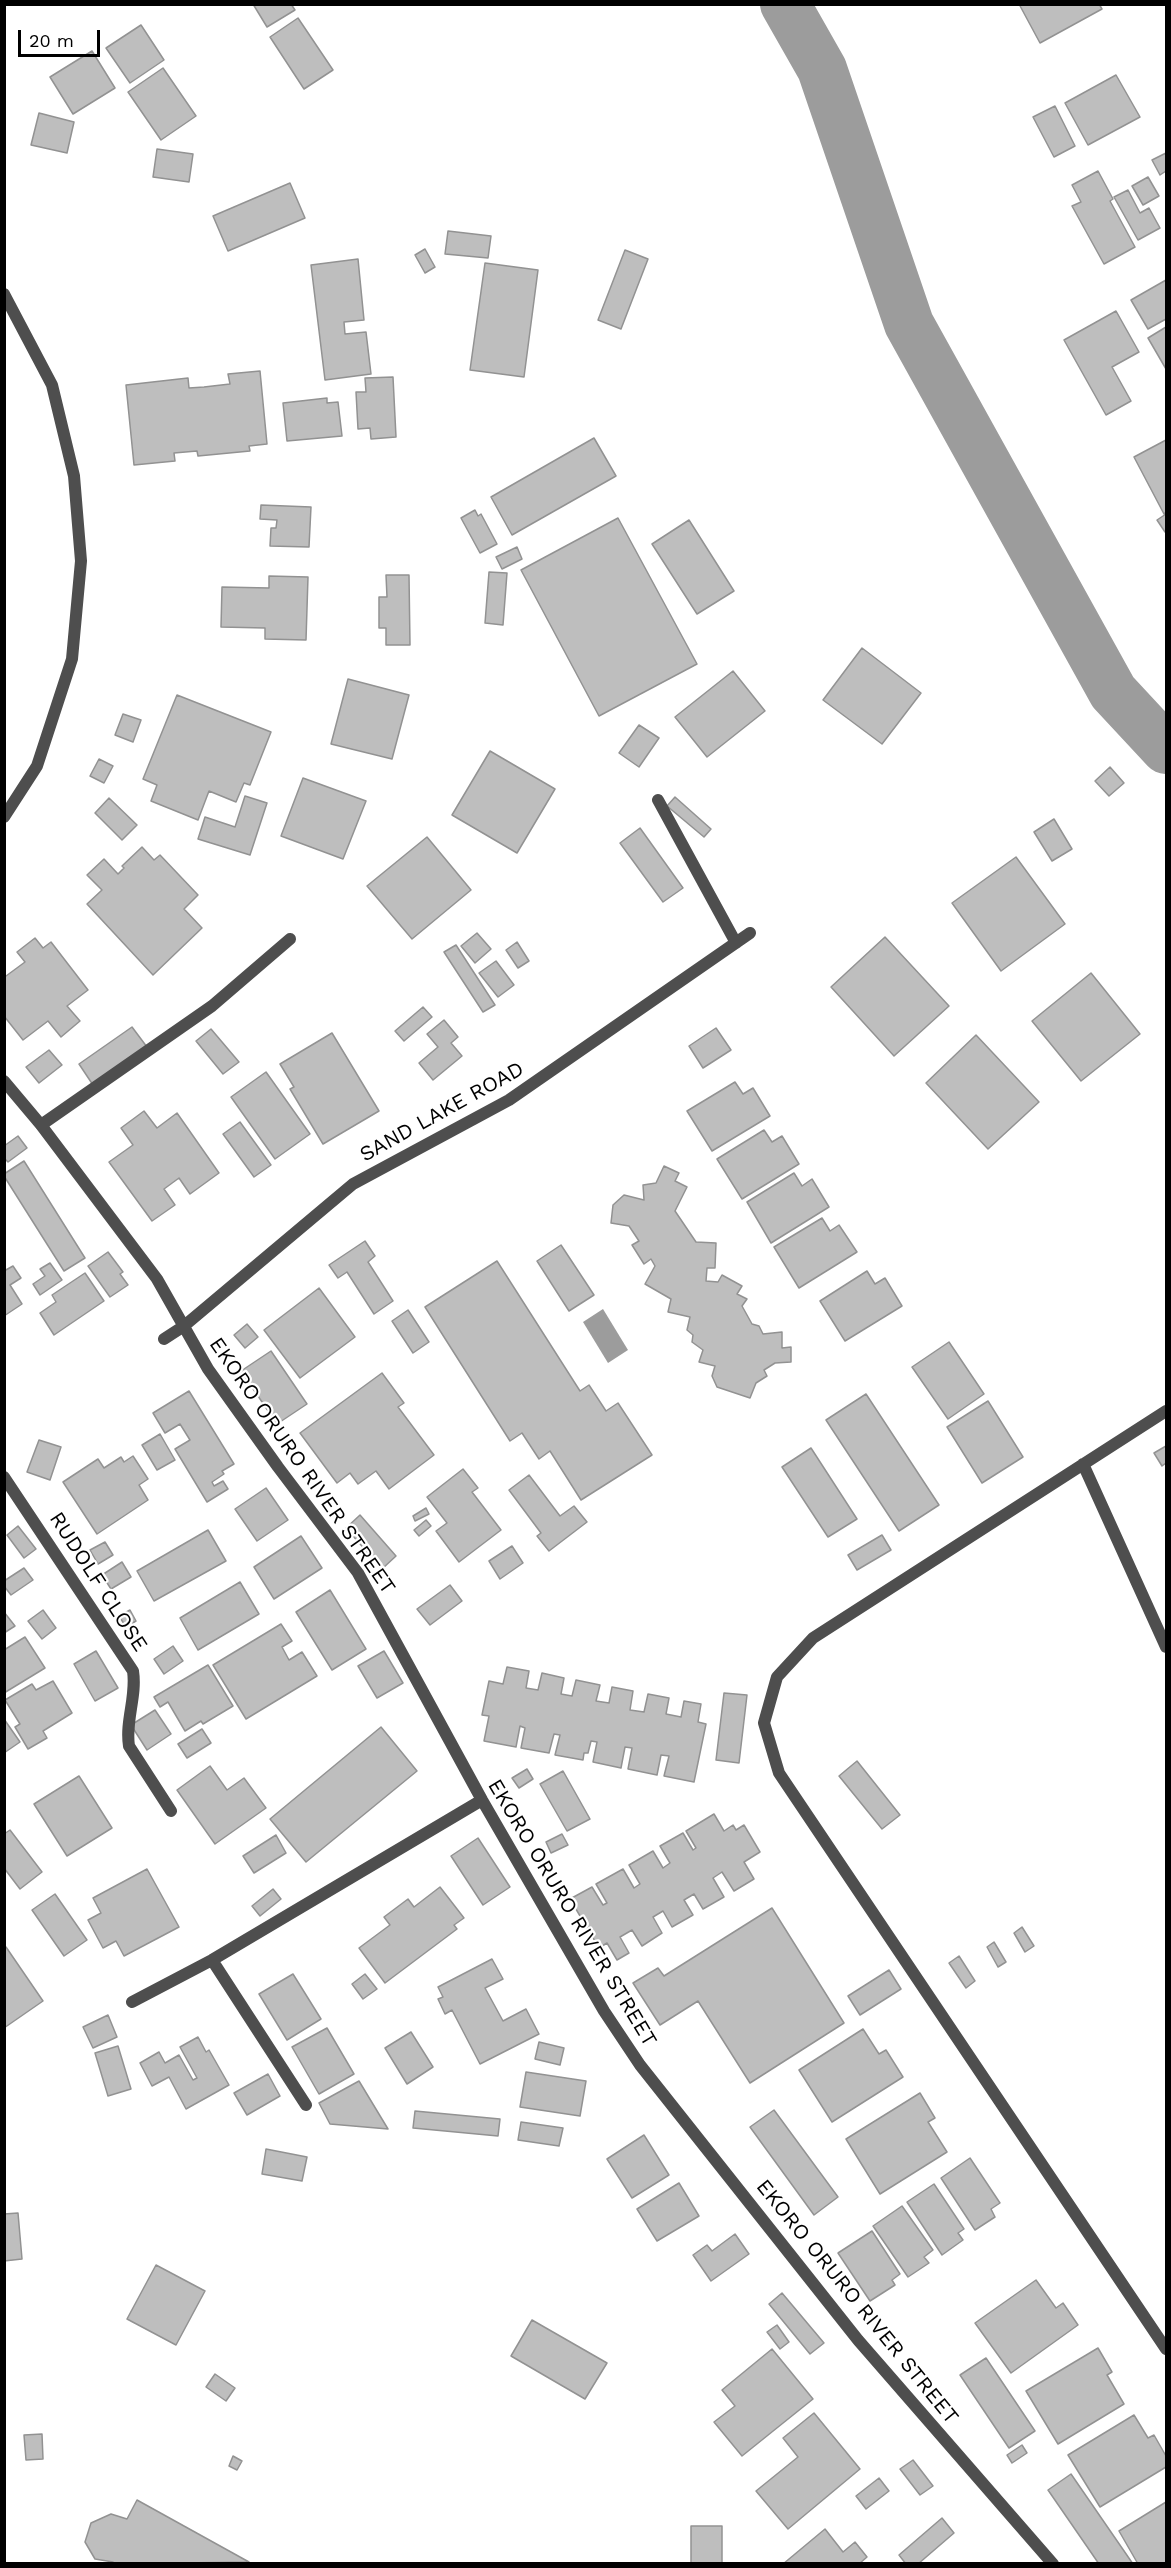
<!DOCTYPE html>
<html>
<head>
<meta charset="utf-8">
<style>
	body { margin:0 }
	#map { position:relative; width:1171px; height:2568px; overflow:hidden; background:#fff; font-family:"Work Sans",sans-serif }
	canvas { display:block }
	.frame { position:absolute; inset:0; border:6px solid #000; pointer-events:none }
	.scale { position:absolute; left:18px; top:30px; width:82px; height:27px; box-sizing:border-box; border:3px solid #000; border-top:0; padding-left:8px; font-size:18px; line-height:21px; white-space:nowrap; color:#000; -webkit-text-stroke:4px #fff; paint-order:stroke }
</style>
</head>
<body>
<div id="map">
<canvas width="1171" height="2568"></canvas>
<div class="frame"></div>
<div class="scale">20 m</div>
</div>
<script>
const g = document.querySelector('canvas').getContext('2d');
g.lineJoin = 'round';
function paint(path, color) {
  g.fillStyle = color;
  g.fill(path, 'evenodd');
}
function trace(path, color, width, dash) {
  g.strokeStyle = color;
  g.lineWidth = width;
  g.lineCap = dash ? 'butt' : 'round';
  g.setLineDash(dash || []);
  g.stroke(path);
}
function write(font, color, halo, rows, align = 'center') {
  g.font = font + ' "Work Sans",sans-serif';
  g.lineWidth = 4.5;
  g.setLineDash([]);
  g.textBaseline = 'middle';
  g.strokeStyle = halo;
  g.fillStyle = color;
  for (const [text, x, y, turn = 0] of rows) {
    g.save();
    g.translate(x, y);
    g.rotate((+turn || 0) * Math.PI / 180);
    g.textAlign = isNaN(turn) ? turn : align;
    if (halo) g.strokeText(text, 0, 0);
    g.fillText(text, 0, 0);
    g.restore();
  }
}
paint(new Path2D(`
	M 603,1309 L 628,1350 L 608,1363 L 583,1322 Z`), '#9c9c9c');
trace(new Path2D(`
	M 785,4 L 822,69 L 909,324 L 1113,692 L 1166,749`), '#9c9c9c', 50);
const building = new Path2D(`
	M 253,4 L 291,4 L 295,10 L 267,27 Z
	M 1019,4 L 1099,4 L 1102,9 L 1040,43 Z
	M 298,18 L 333,70 L 304,89 L 270,37 Z
	M 141,25 L 164,60 L 130,83 L 106,48 Z
	M 92,51 L 115,88 L 73,114 L 50,77 Z
	M 163,68 L 196,116 L 161,140 L 128,92 Z
	M 1116,75 L 1140,117 L 1088,145 L 1065,103 Z
	M 1055,106 L 1075,146 L 1054,157 L 1033,117 Z
	M 39,113 L 74,122 L 67,153 L 31,145 Z
	M 157,149 L 193,154 L 189,182 L 153,177 Z
	M 1166,153 L 1166,171 L 1160,175 L 1152,160 Z
	M 1098,171 L 1113,199 L 1110,201 L 1135,247 L 1104,264 L 1072,206 L 1081,202 L 1072,185 Z
	M 1148,177 L 1159,196 L 1143,205 L 1132,186 Z
	M 290,183 L 305,218 L 228,251 L 213,216 Z
	M 1128,190 L 1140,213 L 1149,208 L 1160,228 L 1138,240 L 1114,197 Z
	M 448,231 L 491,236 L 488,258 L 445,254 Z
	M 425,249 L 435,267 L 425,273 L 415,255 Z
	M 625,250 L 648,259 L 621,329 L 598,320 Z
	M 358,259 L 364,320 L 344,322 L 345,334 L 366,332 L 371,374 L 325,380 L 311,265 Z
	M 485,263 L 538,270 L 524,377 L 470,370 Z
	M 1166,280 L 1166,320 L 1166,319 L 1148,329 L 1131,300 Z
	M 1116,311 L 1139,352 L 1112,367 L 1131,401 L 1106,415 L 1064,340 Z
	M 1166,327 L 1166,369 L 1148,338 Z
	M 260,371 L 267,444 L 249,446 L 250,451 L 198,456 L 197,451 L 174,453 L 175,461 L 134,465 L 126,385 L 188,378 L 189,388 L 204,387 L 230,384 L 228,374 Z
	M 393,377 L 396,437 L 371,439 L 370,428 L 358,429 L 356,392 L 366,392 L 365,378 Z
	M 327,398 L 327,403 L 338,402 L 342,436 L 287,441 L 283,403 Z
	M 594,438 L 616,476 L 512,535 L 491,497 Z
	M 1166,440 L 1166,512 L 1164,514 L 1134,457 Z
	M 261,505 L 311,507 L 309,547 L 270,546 L 271,528 L 276,528 L 277,520 L 260,519 Z
	M 475,510 L 478,516 L 481,514 L 497,544 L 480,553 L 461,518 Z
	M 1166,514 L 1166,531 L 1165,532 L 1157,520 Z
	M 618,518 L 697,664 L 599,716 L 521,570 Z
	M 689,520 L 734,591 L 697,614 L 652,544 Z
	M 517,547 L 522,559 L 502,569 L 496,557 Z
	M 489,572 L 507,573 L 503,625 L 485,623 Z
	M 386,575 L 409,575 L 410,645 L 386,645 L 386,628 L 379,628 L 379,597 L 387,597 Z
	M 269,576 L 308,577 L 306,640 L 265,639 L 265,628 L 221,627 L 222,587 L 269,588 Z
	M 862,648 L 921,693 L 882,744 L 823,700 Z
	M 733,671 L 765,711 L 707,757 L 675,717 Z
	M 348,679 L 409,695 L 392,759 L 331,744 Z
	M 177,695 L 271,732 L 250,785 L 244,783 L 236,802 L 209,791 L 198,820 L 151,801 L 157,785 L 143,779 Z
	M 123,714 L 141,720 L 133,742 L 115,735 Z
	M 639,725 L 659,738 L 639,767 L 619,753 Z
	M 490,751 L 555,789 L 517,853 L 452,815 Z
	M 99,759 L 113,766 L 104,783 L 90,776 Z
	M 1110,767 L 1124,783 L 1109,796 L 1095,781 Z
	M 303,778 L 366,801 L 343,859 L 281,836 Z
	M 245,796 L 267,803 L 250,855 L 198,839 L 205,817 L 235,827 Z
	M 675,797 L 711,829 L 704,837 L 667,806 Z
	M 109,798 L 137,825 L 122,840 L 95,813 Z
	M 1054,819 L 1072,849 L 1052,861 L 1034,832 Z
	M 640,828 L 683,888 L 663,902 L 620,843 Z
	M 427,837 L 471,890 L 412,939 L 367,886 Z
	M 142,847 L 154,860 L 160,855 L 198,895 L 184,909 L 202,928 L 153,975 L 87,904 L 102,890 L 87,875 L 104,859 L 118,874 L 124,868 L 122,866 Z
	M 1016,857 L 1065,924 L 1001,971 L 952,903 Z
	M 477,933 L 491,949 L 475,963 L 461,946 Z
	M 885,937 L 949,1006 L 894,1056 L 831,987 Z
	M 35,938 L 43,948 L 51,942 L 88,990 L 67,1006 L 80,1021 L 61,1037 L 48,1021 L 23,1040 L 4,1016 L 4,974 L 6,976 L 25,962 L 17,952 Z
	M 517,942 L 529,961 L 518,968 L 506,950 Z
	M 456,945 L 495,1005 L 483,1012 L 444,952 Z
	M 496,961 L 514,985 L 498,997 L 479,973 Z
	M 1091,973 L 1140,1034 L 1081,1081 L 1032,1021 Z
	M 423,1007 L 432,1017 L 404,1041 L 395,1031 Z
	M 444,1020 L 458,1037 L 451,1043 L 462,1056 L 433,1080 L 419,1063 L 438,1047 L 427,1034 Z
	M 132,1027 L 147,1047 L 93,1085 L 79,1064 Z
	M 716,1028 L 731,1050 L 703,1068 L 689,1046 Z
	M 211,1029 L 239,1062 L 223,1074 L 196,1041 Z
	M 332,1033 L 379,1111 L 323,1144 L 290,1089 L 294,1087 L 280,1064 Z
	M 976,1035 L 1039,1102 L 988,1149 L 926,1083 Z
	M 49,1050 L 62,1065 L 39,1083 L 26,1067 Z
	M 266,1072 L 310,1134 L 275,1159 L 231,1097 Z
	M 735,1082 L 743,1094 L 753,1088 L 770,1116 L 712,1151 L 687,1111 Z
	M 144,1111 L 157,1128 L 177,1113 L 219,1173 L 190,1194 L 179,1178 L 164,1189 L 175,1205 L 152,1221 L 109,1162 L 133,1145 L 121,1128 Z
	M 240,1122 L 271,1165 L 254,1177 L 223,1134 Z
	M 764,1130 L 772,1142 L 782,1136 L 799,1164 L 742,1199 L 717,1159 Z
	M 18,1136 L 27,1148 L 8,1162 L 4,1158 L 4,1146 Z
	M 24,1161 L 85,1258 L 64,1271 L 4,1176 L 4,1174 Z
	M 664,1166 L 679,1173 L 675,1181 L 687,1187 L 675,1211 L 696,1242 L 716,1243 L 715,1268 L 707,1268 L 706,1281 L 718,1282 L 722,1275 L 742,1286 L 737,1294 L 747,1299 L 742,1306 L 752,1324 L 759,1326 L 763,1334 L 782,1332 L 782,1348 L 791,1347 L 791,1362 L 775,1363 L 764,1370 L 767,1376 L 756,1383 L 750,1398 L 717,1387 L 712,1376 L 715,1366 L 699,1362 L 703,1350 L 692,1342 L 693,1335 L 687,1330 L 690,1317 L 668,1312 L 671,1299 L 645,1284 L 655,1266 L 651,1259 L 644,1264 L 632,1245 L 639,1241 L 629,1226 L 611,1223 L 613,1205 L 624,1195 L 644,1200 L 643,1185 L 656,1183 Z
	M 794,1173 L 802,1186 L 812,1179 L 829,1207 L 771,1243 L 747,1202 Z
	M 822,1218 L 830,1231 L 839,1225 L 857,1252 L 799,1288 L 774,1247 Z
	M 365,1241 L 375,1256 L 368,1262 L 393,1301 L 374,1314 L 347,1272 L 338,1278 L 329,1265 Z
	M 561,1245 L 594,1295 L 569,1311 L 537,1261 Z
	M 108,1252 L 123,1272 L 120,1274 L 128,1285 L 110,1297 L 88,1266 Z
	M 497,1261 L 580,1391 L 589,1385 L 606,1411 L 618,1403 L 652,1455 L 581,1500 L 550,1451 L 539,1459 L 522,1433 L 510,1441 L 425,1307 Z
	M 50,1263 L 62,1280 L 40,1295 L 33,1284 L 45,1276 L 40,1269 Z
	M 13,1266 L 21,1278 L 10,1285 L 22,1304 L 4,1316 L 4,1271 Z
	M 867,1271 L 875,1284 L 885,1278 L 902,1306 L 845,1341 L 820,1301 Z
	M 85,1273 L 104,1301 L 54,1335 L 40,1313 L 56,1302 L 52,1295 Z
	M 319,1288 L 355,1337 L 300,1378 L 264,1330 Z
	M 408,1310 L 429,1342 L 413,1353 L 392,1321 Z
	M 247,1324 L 258,1337 L 245,1348 L 234,1335 Z
	M 949,1342 L 984,1394 L 948,1419 L 912,1367 Z
	M 271,1351 L 307,1404 L 277,1424 L 241,1371 Z
	M 382,1373 L 404,1403 L 398,1407 L 434,1455 L 389,1489 L 376,1471 L 358,1484 L 350,1473 L 337,1483 L 300,1433 Z
	M 189,1391 L 234,1464 L 222,1471 L 224,1474 L 212,1482 L 214,1486 L 223,1481 L 228,1489 L 207,1502 L 175,1449 L 190,1440 L 180,1424 L 165,1433 L 153,1413 Z
	M 866,1394 L 939,1505 L 899,1531 L 826,1420 Z
	M 988,1401 L 1023,1457 L 982,1483 L 947,1427 Z
	M 160,1434 L 175,1460 L 157,1470 L 142,1445 Z
	M 39,1440 L 61,1447 L 50,1480 L 27,1472 Z
	M 1166,1446 L 1166,1463 L 1162,1466 L 1154,1453 Z
	M 811,1448 L 857,1519 L 828,1537 L 782,1467 Z
	M 133,1456 L 148,1479 L 139,1485 L 148,1500 L 97,1534 L 63,1482 L 98,1459 L 104,1468 L 121,1457 L 124,1462 Z
	M 463,1469 L 478,1488 L 472,1492 L 501,1530 L 459,1562 L 436,1531 L 447,1523 L 427,1497 Z
	M 529,1475 L 560,1516 L 574,1506 L 587,1522 L 549,1551 L 537,1536 L 541,1533 L 509,1490 Z
	M 266,1488 L 288,1520 L 257,1541 L 235,1509 Z
	M 426,1508 L 429,1514 L 415,1521 L 413,1516 Z
	M 360,1515 L 396,1556 L 382,1569 L 346,1528 Z
	M 426,1520 L 431,1526 L 419,1536 L 414,1530 Z
	M 18,1526 L 36,1549 L 24,1558 L 7,1535 Z
	M 208,1530 L 226,1561 L 154,1601 L 137,1571 Z
	M 882,1535 L 891,1550 L 857,1570 L 848,1555 Z
	M 301,1536 L 322,1568 L 274,1599 L 254,1567 Z
	M 105,1542 L 113,1555 L 98,1564 L 90,1550 Z
	M 512,1546 L 523,1563 L 500,1579 L 489,1561 Z
	M 122,1562 L 131,1577 L 111,1589 L 102,1575 Z
	M 24,1568 L 33,1580 L 11,1595 L 4,1586 L 4,1581 Z
	M 240,1582 L 259,1614 L 198,1650 L 180,1618 Z
	M 450,1585 L 462,1601 L 430,1625 L 417,1609 Z
	M 330,1590 L 366,1649 L 332,1670 L 296,1612 Z
	M 43,1610 L 56,1628 L 42,1639 L 28,1621 Z
	M 130,1610 L 136,1621 L 126,1627 L 119,1616 Z
	M 4,1612 L 15,1626 L 4,1633 Z
	M 281,1624 L 292,1641 L 282,1647 L 289,1660 L 302,1652 L 317,1676 L 246,1719 L 213,1665 Z
	M 25,1637 L 45,1668 L 4,1693 L 4,1650 Z
	M 173,1646 L 183,1661 L 164,1674 L 154,1659 Z
	M 96,1651 L 118,1688 L 95,1701 L 74,1664 Z
	M 384,1651 L 403,1683 L 377,1698 L 358,1666 Z
	M 208,1665 L 233,1706 L 203,1724 L 201,1721 L 185,1731 L 168,1702 L 160,1707 L 154,1697 Z
	M 507,1667 L 529,1671 L 526,1688 L 538,1690 L 542,1673 L 564,1678 L 561,1694 L 572,1696 L 576,1680 L 600,1685 L 596,1701 L 609,1703 L 612,1687 L 633,1691 L 630,1710 L 644,1712 L 648,1694 L 669,1698 L 666,1714 L 681,1717 L 684,1701 L 701,1704 L 698,1722 L 706,1724 L 694,1782 L 664,1776 L 669,1756 L 661,1755 L 657,1775 L 628,1769 L 632,1748 L 625,1747 L 621,1768 L 593,1762 L 597,1742 L 591,1741 L 588,1753 L 584,1753 L 583,1760 L 555,1755 L 560,1735 L 554,1734 L 549,1753 L 521,1748 L 525,1728 L 520,1726 L 516,1747 L 484,1741 L 489,1716 L 482,1715 L 489,1681 L 503,1684 Z
	M 53,1681 L 72,1713 L 43,1731 L 47,1738 L 28,1749 L 15,1727 L 20,1724 L 5,1700 L 32,1684 L 36,1690 Z
	M 724,1693 L 747,1695 L 739,1763 L 716,1760 Z
	M 155,1710 L 171,1734 L 147,1750 L 131,1725 Z
	M 4,1719 L 20,1742 L 4,1753 Z
	M 381,1727 L 417,1771 L 306,1862 L 270,1819 Z
	M 202,1729 L 211,1743 L 187,1758 L 178,1744 Z
	M 857,1761 L 900,1815 L 882,1829 L 839,1776 Z
	M 210,1766 L 227,1790 L 244,1778 L 266,1808 L 215,1844 L 177,1790 Z
	M 527,1769 L 533,1779 L 519,1788 L 512,1778 Z
	M 563,1771 L 590,1819 L 567,1831 L 540,1784 Z
	M 79,1776 L 112,1828 L 67,1856 L 34,1804 Z
	M 714,1814 L 724,1831 L 733,1825 L 736,1830 L 744,1825 L 760,1852 L 744,1862 L 754,1879 L 734,1891 L 722,1872 L 713,1878 L 724,1897 L 703,1909 L 694,1894 L 684,1900 L 693,1915 L 672,1927 L 663,1911 L 653,1917 L 662,1933 L 642,1946 L 632,1930 L 620,1937 L 629,1953 L 617,1960 L 607,1943 L 599,1948 L 570,1899 L 592,1887 L 603,1905 L 607,1903 L 596,1884 L 623,1869 L 634,1888 L 640,1884 L 629,1865 L 653,1851 L 663,1868 L 670,1863 L 660,1846 L 683,1833 L 693,1850 L 696,1848 L 686,1831 Z
	M 10,1830 L 42,1872 L 20,1889 L 4,1868 L 4,1834 Z
	M 562,1834 L 568,1845 L 551,1853 L 546,1842 Z
	M 276,1835 L 286,1853 L 254,1873 L 243,1856 Z
	M 478,1838 L 510,1887 L 483,1905 L 451,1856 Z
	M 147,1869 L 179,1927 L 124,1956 L 116,1941 L 103,1948 L 88,1920 L 101,1913 L 93,1898 Z
	M 440,1887 L 464,1918 L 454,1925 L 457,1929 L 385,1983 L 359,1948 L 390,1925 L 384,1917 L 408,1899 L 414,1907 Z
	M 273,1889 L 281,1899 L 260,1916 L 252,1906 Z
	M 55,1894 L 87,1940 L 64,1956 L 32,1910 Z
	M 772,1908 L 844,2023 L 750,2083 L 698,2001 L 660,2025 L 633,1983 L 658,1968 L 664,1976 Z
	M 1022,1927 L 1034,1946 L 1025,1952 L 1014,1933 Z
	M 994,1942 L 1006,1962 L 998,1967 L 987,1947 Z
	M 6,1947 L 43,2001 L 4,2028 L 4,1949 Z
	M 959,1956 L 975,1981 L 966,1988 L 949,1963 Z
	M 492,1959 L 503,1979 L 485,1988 L 503,2021 L 526,2009 L 539,2034 L 480,2064 L 452,2010 L 445,2014 L 438,1999 L 443,1997 L 438,1987 Z
	M 889,1970 L 901,1989 L 860,2015 L 848,1996 Z
	M 293,1974 L 321,2019 L 287,2040 L 259,1994 Z
	M 365,1974 L 377,1989 L 363,1999 L 352,1984 Z
	M 108,2015 L 117,2037 L 93,2048 L 83,2027 Z
	M 327,2028 L 354,2074 L 319,2094 L 292,2047 Z
	M 863,2029 L 879,2054 L 886,2050 L 903,2077 L 832,2122 L 799,2070 Z
	M 411,2032 L 433,2067 L 407,2084 L 385,2048 Z
	M 198,2037 L 206,2052 L 209,2050 L 229,2085 L 186,2109 L 169,2077 L 152,2086 L 140,2063 L 159,2052 L 165,2063 L 179,2055 L 193,2080 L 197,2078 L 180,2047 Z
	M 539,2042 L 564,2048 L 560,2065 L 535,2059 Z
	M 118,2046 L 131,2089 L 108,2096 L 95,2053 Z
	M 526,2072 L 586,2081 L 580,2116 L 520,2107 Z
	M 268,2074 L 280,2096 L 247,2115 L 234,2093 Z
	M 359,2081 L 388,2129 L 330,2124 L 319,2103 Z
	M 920,2093 L 935,2118 L 928,2122 L 947,2152 L 880,2194 L 846,2139 Z
	M 774,2110 L 838,2197 L 814,2215 L 750,2127 Z
	M 415,2111 L 500,2119 L 498,2136 L 413,2128 Z
	M 521,2122 L 563,2128 L 559,2146 L 518,2140 Z
	M 644,2135 L 669,2175 L 632,2198 L 607,2159 Z
	M 266,2149 L 307,2157 L 302,2181 L 262,2174 Z
	M 970,2158 L 1000,2203 L 991,2209 L 995,2217 L 975,2230 L 941,2178 Z
	M 679,2183 L 699,2216 L 657,2241 L 637,2209 Z
	M 934,2184 L 964,2229 L 958,2233 L 963,2240 L 942,2255 L 907,2202 Z
	M 902,2206 L 933,2250 L 924,2257 L 929,2263 L 908,2277 L 873,2226 Z
	M 18,2213 L 22,2259 L 4,2261 L 4,2214 Z
	M 872,2231 L 900,2274 L 892,2280 L 895,2285 L 870,2301 L 838,2253 Z
	M 735,2234 L 749,2254 L 711,2281 L 693,2255 L 707,2245 L 712,2251 Z
	M 156,2265 L 205,2291 L 176,2345 L 127,2319 Z
	M 1036,2280 L 1056,2308 L 1063,2303 L 1078,2325 L 1011,2373 L 975,2323 Z
	M 782,2293 L 824,2343 L 810,2354 L 769,2304 Z
	M 532,2320 L 607,2363 L 585,2399 L 511,2356 Z
	M 777,2325 L 789,2342 L 780,2349 L 767,2332 Z
	M 1098,2348 L 1112,2372 L 1107,2375 L 1124,2404 L 1058,2444 L 1026,2391 Z
	M 772,2349 L 813,2399 L 742,2456 L 714,2422 L 735,2406 L 722,2390 Z
	M 986,2358 L 1035,2431 L 1009,2448 L 960,2375 Z
	M 215,2374 L 235,2388 L 226,2401 L 206,2387 Z
	M 814,2413 L 860,2469 L 788,2529 L 756,2491 L 798,2457 L 783,2438 Z
	M 1134,2415 L 1148,2438 L 1154,2435 L 1166,2456 L 1166,2467 L 1100,2507 L 1068,2455 Z
	M 42,2434 L 43,2459 L 26,2460 L 24,2435 Z
	M 1022,2445 L 1027,2453 L 1012,2463 L 1007,2455 Z
	M 233,2456 L 242,2461 L 237,2470 L 229,2466 Z
	M 913,2460 L 933,2486 L 920,2495 L 900,2469 Z
	M 1071,2474 L 1133,2564 L 1099,2564 L 1048,2490 Z
	M 879,2478 L 889,2491 L 866,2509 L 856,2496 Z
	M 137,2500 L 249,2562 L 112,2564 L 113,2562 L 95,2559 L 85,2542 L 91,2523 L 111,2514 L 127,2519 Z
	M 1166,2502 L 1166,2564 L 1138,2564 L 1119,2531 Z
	M 942,2518 L 954,2533 L 918,2564 L 906,2564 L 899,2555 Z
	M 691,2526 L 722,2526 L 722,2564 L 691,2564 Z
	M 825,2529 L 843,2552 L 855,2542 L 867,2557 L 859,2564 L 783,2564 Z`);
paint(building, '#bebebe');
trace(building, '#929292', 1.5);
trace(new Path2D(`
	M 4,294 L 52,385 L 74,476 L 81,561 L 72,659 L 37,766 L 4,817
	M 658,800 L 736,943
	M 4,1081 L 41,1125 L 157,1279 L 208,1369 L 278,1467 L 358,1573 L 482,1800 L 604,2011 L 640,2065 L 858,2340 L 1053,2564
	M 41,1125 L 212,1006 L 290,939
	M 164,1339 L 184,1326 L 353,1184 L 509,1100 L 750,933
	M 1166,1411 L 813,1638 L 777,1677 L 764,1723 L 779,1773 L 1166,2349
	M 1083,1464 L 1166,1647
	M 4,1477 L 133,1671 C 137,1696 125,1721 129,1746 L 171,1811
	M 212,1960 L 306,2105
	M 132,2002 L 212,1960 L 482,1800`), '#4e4e4e', 12);
write('21px', '#000', '#fff', [
	["SAND LAKE ROAD",442,1112,-29],
	["EKORO ORURO RIVER STREET",302,1466,55],
	["RUDOLF CLOSE",98,1582,57],
	["EKORO ORURO RIVER STREET",572,1913,59],
	["EKORO ORURO RIVER STREET",857,2302,51]
]);
</script>
</body>
</html>
